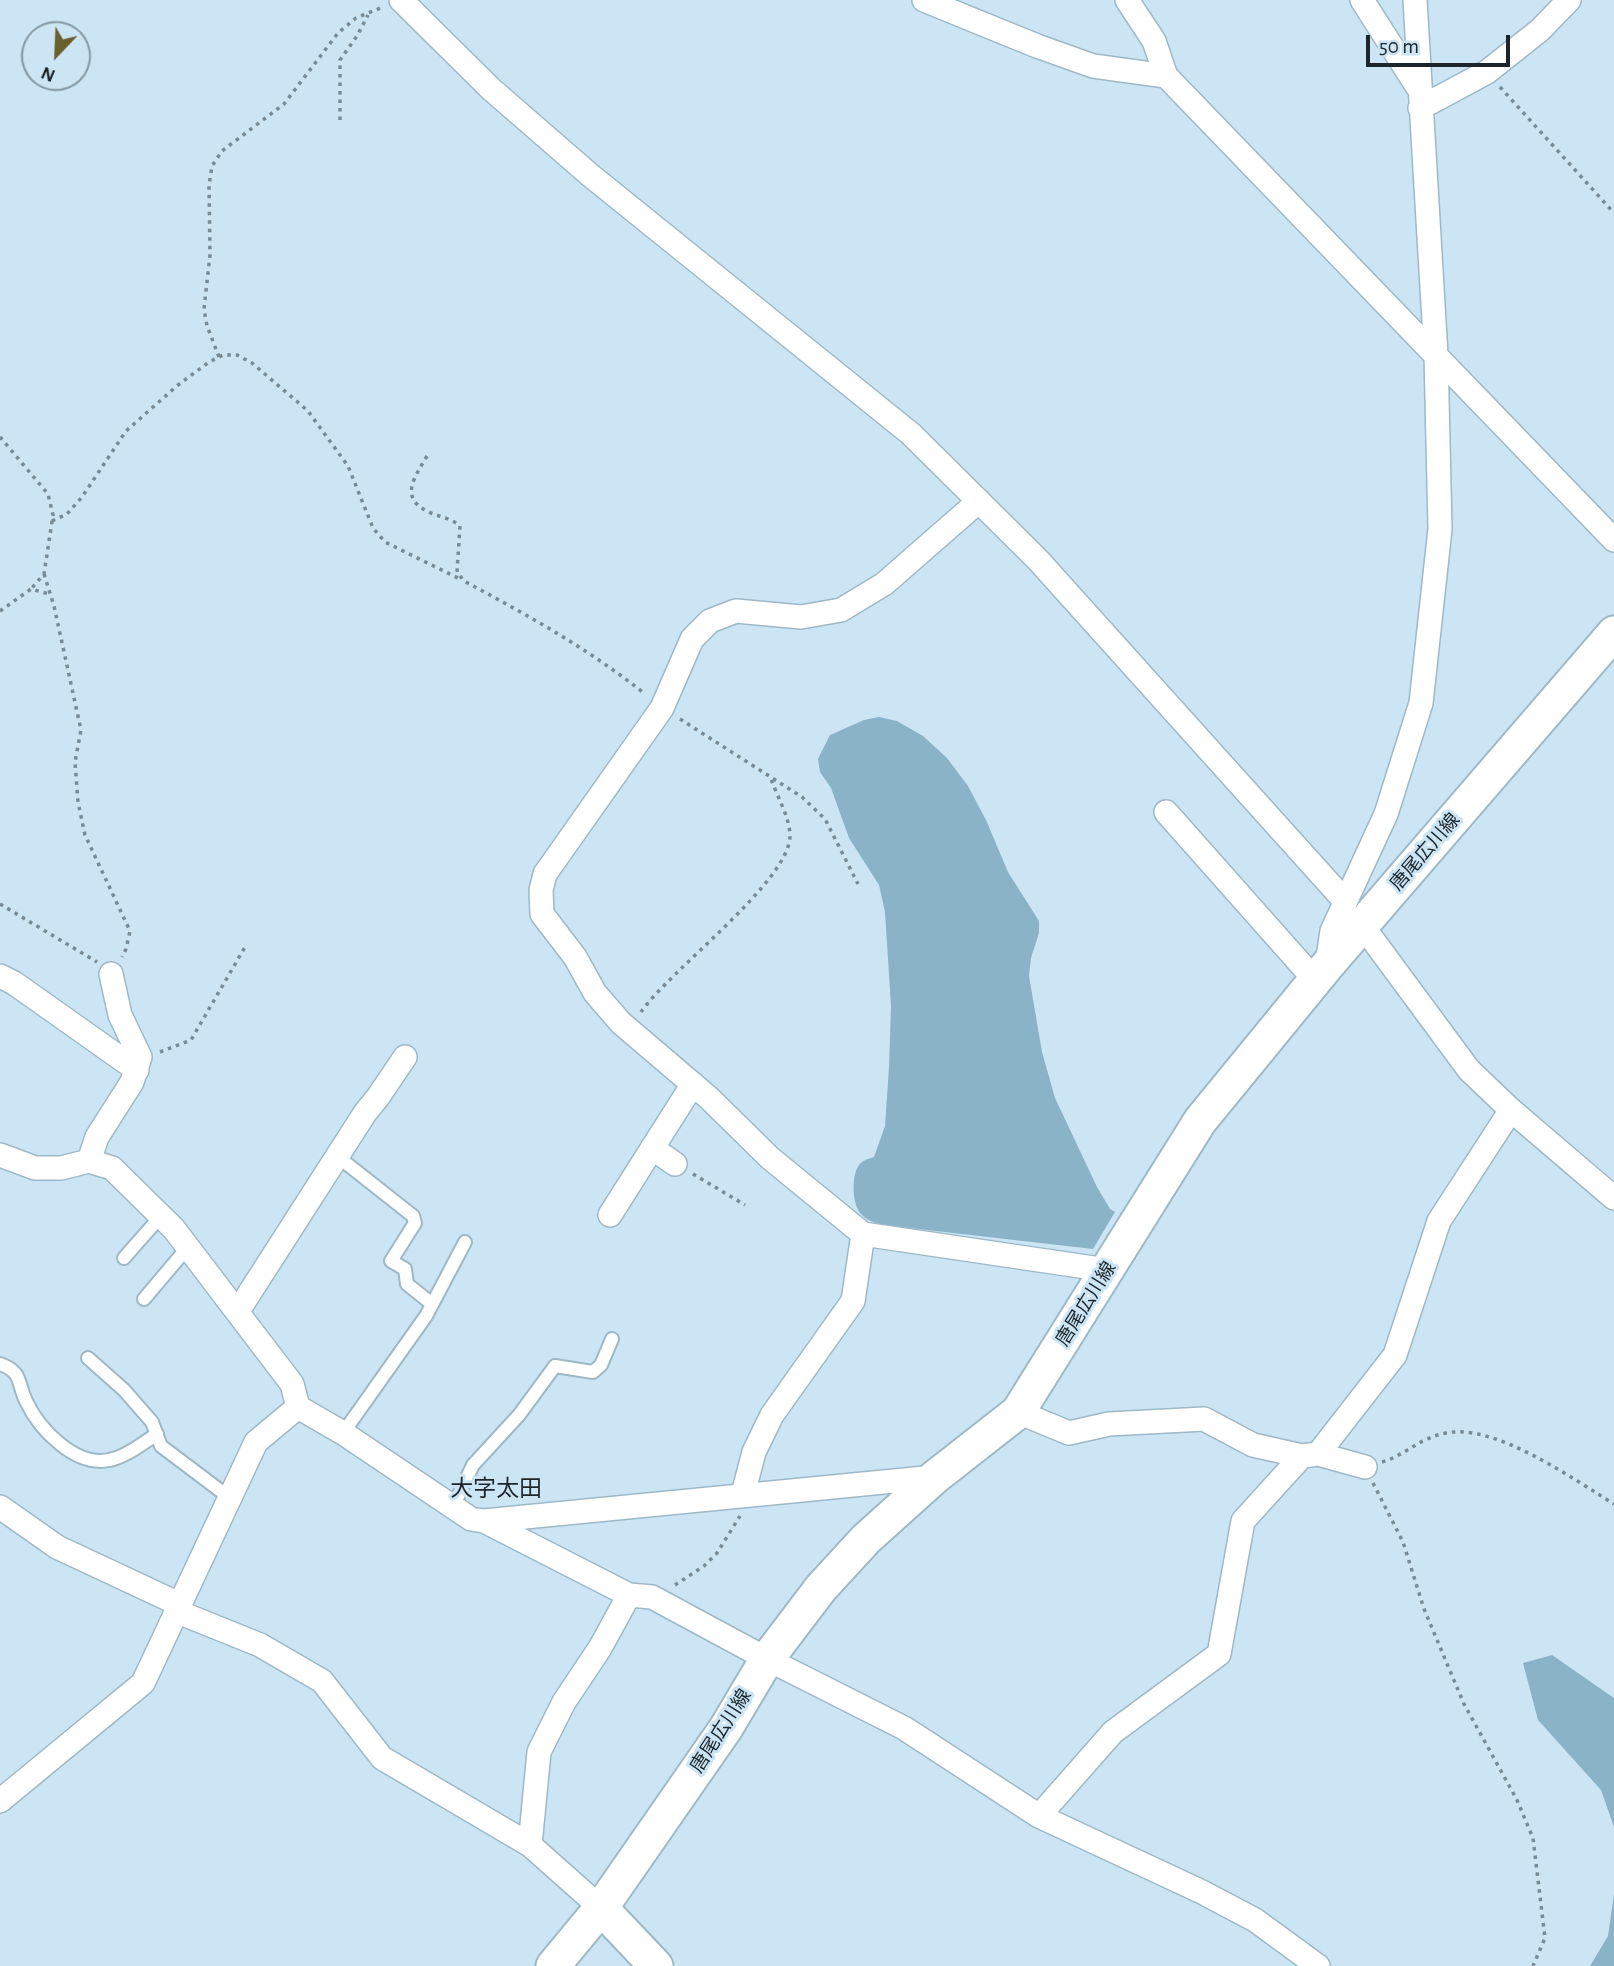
<!DOCTYPE html>
<html>
<head>
<meta charset="utf-8">
<style>
	body { margin:0 }
	#map { position:relative; width:1614px; height:1966px; overflow:hidden; background:#cbe5f4; font-family:"Alegreya Sans",sans-serif }
	canvas { display:block }
	.north { position:absolute; left:21px; top:21px; width:70px; height:70px; box-sizing:border-box; background:#cbe5f4; border:2px solid #8598a3; border-radius:50%; rotate:203deg; font-size:19px; font-weight:700; line-height:28px; text-align:center; color:#1b252a }
	.north::after { content:''; display:block; margin:auto; width:24px; height:32px; background:#6a602d; clip-path:polygon(50% 0,100% 100%,50% 72%,0 100%) }
	.scale { position:absolute; left:1366px; top:35px; width:144px; height:32px; box-sizing:border-box; border:4px solid #1b252a; border-top:0; padding-left:9px; font-size:21px; line-height:24px; white-space:nowrap; color:#1b252a; -webkit-text-stroke:5px #cbe5f4; paint-order:stroke }
</style>
</head>
<body>
<div id="map">
<canvas width="1614" height="1966"></canvas>
<div class="north">N</div>
<div class="scale">50 m</div>
</div>
<script>
const g = document.querySelector('canvas').getContext('2d');
g.lineJoin = 'round';
function paint(path, color) {
  g.fillStyle = color;
  g.fill(path, 'evenodd');
}
function trace(path, color, width, dash) {
  g.strokeStyle = color;
  g.lineWidth = width;
  g.lineCap = dash ? 'butt' : 'round';
  g.setLineDash(dash || []);
  g.stroke(path);
}
function write(font, color, halo, rows, align = 'center') {
  g.font = font + ' "Alegreya Sans","Noto Sans JP",sans-serif';
  g.lineWidth = 6;
  g.setLineDash([]);
  g.textBaseline = 'middle';
  g.strokeStyle = halo;
  g.fillStyle = color;
  for (const [text, x, y, turn = 0] of rows) {
    g.save();
    g.translate(x, y);
    g.rotate((+turn || 0) * Math.PI / 180);
    g.textAlign = isNaN(turn) ? turn : align;
    if (halo) g.strokeText(text, 0, 0);
    g.fillText(text, 0, 0);
    g.restore();
  }
}
paint(new Path2D(`
	M 879,717 L 897,721 L 923,736 L 947,758 L 968,786 L 986,820 L 1008,872 L 1039,921 L 1039,933 L 1031,958 L 1029,976 L 1042,1052 L 1055,1098 L 1097,1187 L 1110,1209 L 1115,1212 L 1093,1249 L 892,1226 C 881,1224 869,1223 861,1214 C 852,1204 851,1176 859,1165 C 863,1160 868,1159 874,1157 L 885,1126 L 889,1067 L 891,1006 L 885,912 L 879,885 L 849,838 L 831,788 L 820,772 L 818,759 L 830,735 L 864,720 Z
	M 1552,1655 L 1614,1698 L 1614,1827 L 1601,1790 L 1538,1720 L 1523,1663 Z
	M 1614,1894 L 1614,1966 L 1590,1966 L 1608,1936 Z`), '#8bb3c8');
const lane = new Path2D(`
	M 337,1156 L 413,1216 L 415,1223 L 391,1261 L 405,1269 L 407,1284 L 432,1304
	M 124,1258 L 161,1216
	M 144,1299 L 188,1247
	M 88,1358 L 124,1390 L 152,1422 L 161,1446 L 230,1498
	M 0,1364 C 23,1372 17,1383 26,1401 C 39,1429 75,1467 109,1460 C 126,1457 143,1443 157,1434
	M 343,1433 L 426,1316 L 465,1242
	M 453,1507 L 473,1465 L 519,1415 L 555,1366 L 593,1372 L 601,1365 L 612,1339`);
const street = new Path2D(`
	M 401,0 L 491,89 L 590,175 L 911,434 L 1038,560 L 1345,901
	M 924,0 L 1037,46 L 1093,66 L 1166,76 L 1614,540
	M 1127,0 L 1154,41 L 1166,76
	M 1362,0 L 1417,86
	M 1420,108 L 1487,72 L 1540,30 L 1569,0
	M 979,501 L 884,584 L 841,610 L 801,617 L 736,611 L 710,621 L 692,639 L 662,708 L 545,874 L 541,890 L 542,914 L 575,957 L 595,993 L 621,1023 L 709,1098 L 770,1158 L 863,1234 L 1107,1270
	M 1166,812 L 1315,980
	M 1362,925 L 1469,1070 L 1511,1110 L 1614,1198
	M 1327,964 L 1332,931 L 1386,814 L 1421,703 L 1440,529 L 1436,355 L 1415,0
	M 0,976 L 14,983 L 137,1070
	M 652,1148 L 675,1164
	M 0,1155 L 35,1168 L 61,1168 L 89,1161 L 112,1168 L 174,1229 L 292,1384 L 298,1407 L 343,1433 L 471,1519 L 484,1521 L 935,1477
	M 89,1161 L 97,1137 L 132,1082 L 140,1057 L 120,1015 L 111,974
	M 610,1215 L 693,1084
	M 238,1311 L 365,1113 L 378,1097 L 405,1057
	M 1018,1412 L 1069,1433 L 1109,1424 L 1204,1419 L 1253,1445 L 1302,1456 L 1318,1454 L 1365,1467
	M 1318,1454 L 1395,1355 L 1439,1221 L 1511,1110
	M 743,1494 L 754,1452 L 772,1415 L 853,1301 L 863,1234
	M 0,1507 L 57,1547 L 181,1605
	M 484,1521 L 629,1595 L 652,1597 L 767,1659 L 904,1728 L 1039,1816 L 1202,1892 L 1255,1920 L 1318,1966
	M 178,1612 L 260,1645 L 322,1681 L 382,1758 L 530,1845 L 601,1908
	M 0,1801 L 143,1683 L 256,1442 L 298,1407
	M 1039,1816 L 1113,1732 L 1219,1654 L 1243,1521 L 1302,1456
	M 530,1845 L 539,1752 L 564,1702 L 600,1648 L 629,1595`);
const secondary = new Path2D(`
	M 601,1908 L 656,1966
	M 553,1966 L 601,1908 L 726,1728 L 767,1659 L 821,1588 L 866,1539 L 935,1477 L 1018,1412 L 1200,1121 L 1326,967 L 1614,633`);
trace(lane, '#9eb8c6', 16);
trace(street, '#9eb8c6', 26);
trace(secondary, '#9eb8c6', 37);
trace(new Path2D(`
	M 1500,87 L 1614,213
	M 340,120 L 340,60 L 357,36 L 368,15
	M 219,357 L 207,326 L 204,309 L 210,255 L 209,185 L 212,166 L 222,151 L 284,104 L 338,33 L 356,18 L 383,7
	M 0,437 L 48,494 L 53,515 L 44,574 L 31,589
	M 427,456 C 415,477 398,498 429,512 C 439,517 451,518 460,526 L 457,572 L 464,581 C 527,615 589,649 645,694
	M 52,521 L 67,514 L 82,497 L 126,431 L 178,385 L 209,362 L 223,355 L 237,355 L 252,363 L 308,411 L 348,466 L 373,528 L 385,542 L 462,580
	M 44,574 L 54,606 L 81,730 L 75,762 L 78,802 L 85,835 L 130,931 L 126,949 L 122,957
	M 0,611 L 31,589 L 49,594
	M 680,719 L 802,797 L 825,819 L 858,884
	M 0,904 L 97,962
	M 641,1012 C 670,970 789,882 790,836 C 790,818 777,796 771,779
	M 160,1052 L 191,1040 L 245,947
	M 693,1174 L 745,1205
	M 1382,1462 C 1406,1455 1419,1438 1446,1433 C 1495,1423 1573,1479 1614,1504
	M 1373,1483 L 1403,1542 L 1424,1609 L 1464,1704 L 1517,1800 L 1533,1838 L 1545,1938 L 1533,1966
	M 675,1585 L 704,1566 L 717,1553 L 740,1516`), '#788a94', 3.5, [3.5, 5]);
trace(lane, '#fff', 12);
trace(street, '#fff', 23);
trace(secondary, '#fff', 33);
write('19px', '#1b252a', '#cbe5f4', [
	["唐尾広川線",1425,852,-49],
	["唐尾広川線",1086,1304,-58],
	["唐尾広川線",721,1731,-57]
]);
write('23px', '#1b252a', '#cbe5f4', [
	["大字太田",496,1489]
]);
</script>
</body>
</html>
